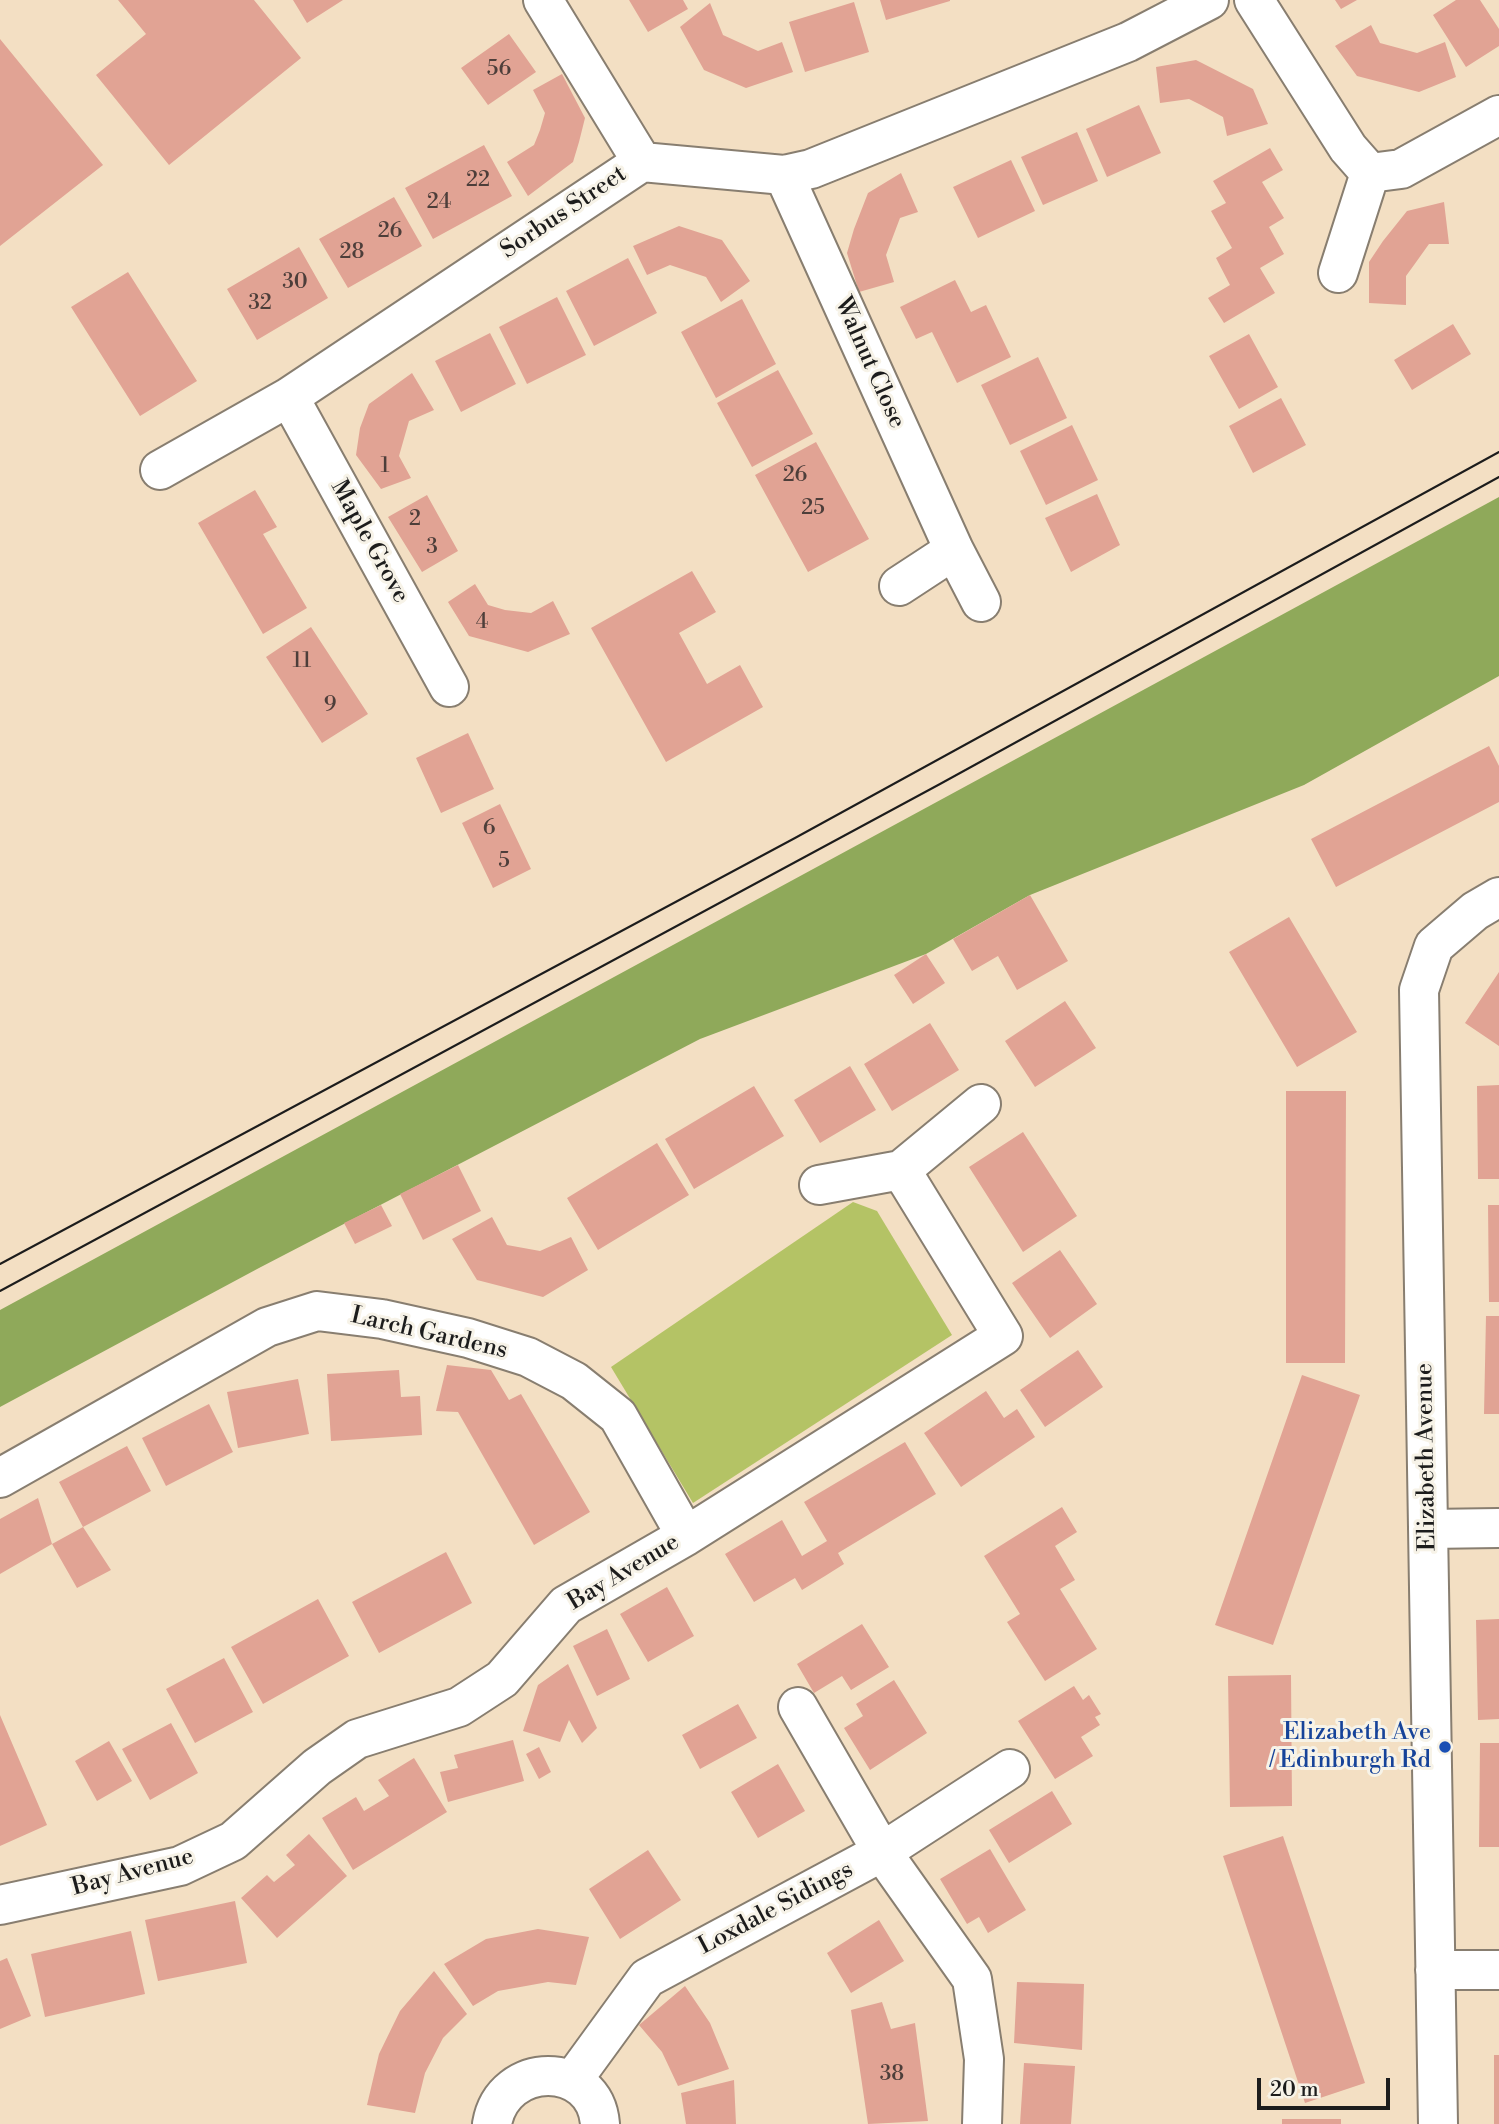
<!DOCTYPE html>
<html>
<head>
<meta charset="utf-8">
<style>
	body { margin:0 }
	#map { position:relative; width:1499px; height:2124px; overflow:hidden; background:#f3dfc3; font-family:"Libre Bodoni",serif }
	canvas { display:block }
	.scale { position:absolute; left:1257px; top:2078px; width:133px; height:32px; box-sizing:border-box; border:4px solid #1c1c1c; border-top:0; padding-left:9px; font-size:21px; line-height:24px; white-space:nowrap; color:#1c1c1c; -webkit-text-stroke:5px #f7f3e8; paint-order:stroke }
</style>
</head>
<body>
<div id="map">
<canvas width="1499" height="2124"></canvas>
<div class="scale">20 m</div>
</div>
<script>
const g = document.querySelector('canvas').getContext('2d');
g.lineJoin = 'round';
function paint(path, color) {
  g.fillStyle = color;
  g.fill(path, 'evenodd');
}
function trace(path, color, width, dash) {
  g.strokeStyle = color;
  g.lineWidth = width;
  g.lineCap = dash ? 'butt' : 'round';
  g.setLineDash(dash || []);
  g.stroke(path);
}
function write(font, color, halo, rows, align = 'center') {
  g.font = font + ' "Libre Bodoni",serif';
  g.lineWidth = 6;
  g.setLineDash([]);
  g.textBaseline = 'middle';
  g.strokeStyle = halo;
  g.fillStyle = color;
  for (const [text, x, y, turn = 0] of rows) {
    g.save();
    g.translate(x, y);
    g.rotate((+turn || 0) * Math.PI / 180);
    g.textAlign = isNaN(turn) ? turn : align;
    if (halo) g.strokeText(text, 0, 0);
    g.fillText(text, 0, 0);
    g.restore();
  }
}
paint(new Path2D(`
	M 853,1202 L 877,1211 L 952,1335 L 693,1503 L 611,1367 Z`), '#b4c365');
paint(new Path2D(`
	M 1499,497 L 1499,676 L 1304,785 L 1030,895 L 926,954 L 700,1039 L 259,1268 L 0,1407 L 0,1310 Z`), '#8fa95a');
paint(new Path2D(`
	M 118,0 L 254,0 L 301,58 L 169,165 L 96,75 L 146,34 Z
	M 293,0 L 343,0 L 307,23 Z
	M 629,0 L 683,0 L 688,9 L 648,32 Z
	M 880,0 L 950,0 L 950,1 L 886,20 Z
	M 1335,0 L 1357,0 L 1341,9 Z
	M 1456,0 L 1480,0 L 1499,29 L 1499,46 L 1466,67 L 1433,15 Z
	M 854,2 L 869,52 L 805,72 L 789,22 Z
	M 710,3 L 723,35 L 758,51 L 782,42 L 793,72 L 746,88 L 704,70 L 680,27 Z
	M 1371,25 L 1380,43 L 1417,53 L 1445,42 L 1456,77 L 1419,92 L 1357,76 L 1335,46 Z
	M 509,34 L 536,72 L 488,105 L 461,68 Z
	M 0,39 L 103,165 L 0,246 Z
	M 1196,60 L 1253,89 L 1268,124 L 1227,136 L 1223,117 L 1201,105 L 1189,99 L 1160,103 L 1156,67 Z
	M 562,74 L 585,118 L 579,142 L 573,162 L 528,196 L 507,162 L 534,145 L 540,130 L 545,113 L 533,90 Z
	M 1139,105 L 1161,153 L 1107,177 L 1086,129 Z
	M 1077,132 L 1098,181 L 1043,205 L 1021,157 Z
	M 484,145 L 512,196 L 433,239 L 405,188 Z
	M 1270,148 L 1283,170 L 1262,182 L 1284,218 L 1269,227 L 1284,254 L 1260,268 L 1275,293 L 1224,323 L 1208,298 L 1230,285 L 1216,258 L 1232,248 L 1211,211 L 1226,203 L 1213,181 Z
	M 1011,160 L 1035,211 L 978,238 L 953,187 Z
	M 901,173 L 918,212 L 900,218 L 886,255 L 894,282 L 859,292 L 847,253 L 854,229 L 868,193 Z
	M 394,197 L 422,246 L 348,288 L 319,239 Z
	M 1444,202 L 1449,244 L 1429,244 L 1414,265 L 1406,276 L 1406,305 L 1369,303 L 1369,262 L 1383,241 L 1407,211 Z
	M 679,226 L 722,240 L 750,281 L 721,302 L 706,277 L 670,265 L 647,275 L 633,246 Z
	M 299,247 L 328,298 L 257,340 L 227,289 Z
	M 628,258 L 657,313 L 594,346 L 566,291 Z
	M 128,272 L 197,381 L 140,416 L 71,307 Z
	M 955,280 L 971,312 L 986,305 L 1011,357 L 957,383 L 932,332 L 916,339 L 900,307 Z
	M 557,297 L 586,355 L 527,384 L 499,327 Z
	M 742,299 L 776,364 L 716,398 L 681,332 Z
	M 1453,324 L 1471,354 L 1412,390 L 1394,360 Z
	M 490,333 L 516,384 L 461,412 L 435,361 Z
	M 1249,334 L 1278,387 L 1239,409 L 1209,356 Z
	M 1038,357 L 1067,418 L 1010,445 L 981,385 Z
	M 778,370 L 813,434 L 752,467 L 717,403 Z
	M 412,373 L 434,410 L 409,421 L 399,456 L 411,478 L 381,489 L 356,455 L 360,428 L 369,404 Z
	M 1281,398 L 1306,445 L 1253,473 L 1229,426 Z
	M 1072,425 L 1098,480 L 1046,505 L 1020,451 Z
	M 816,442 L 869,539 L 808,572 L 755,475 Z
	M 255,490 L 277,527 L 263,534 L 307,608 L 263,634 L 198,523 Z
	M 1097,494 L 1120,545 L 1071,572 L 1045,518 Z
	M 427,495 L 458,551 L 422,572 L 388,517 Z
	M 692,571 L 716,612 L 679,633 L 707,684 L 740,665 L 763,707 L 666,762 L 591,628 Z
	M 475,584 L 488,605 L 505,610 L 531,613 L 553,601 L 570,634 L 528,652 L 469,636 L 448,602 Z
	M 311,627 L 368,714 L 322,743 L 266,657 Z
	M 468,733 L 494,789 L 441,813 L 416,758 Z
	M 1489,746 L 1499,766 L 1499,802 L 1336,887 L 1311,839 Z
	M 500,804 L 531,869 L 493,888 L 462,823 Z
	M 1030,895 L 1068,961 L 1017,990 L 998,956 L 972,971 L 953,939 Z
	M 1289,917 L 1357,1032 L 1297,1067 L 1229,952 Z
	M 926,954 L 945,983 L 913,1004 L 894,975 Z
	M 1499,972 L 1499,1046 L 1465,1023 Z
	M 1065,1001 L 1096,1048 L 1035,1087 L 1005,1041 Z
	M 930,1023 L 959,1070 L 892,1111 L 864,1064 Z
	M 850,1066 L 876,1110 L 820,1143 L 794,1100 Z
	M 1499,1085 L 1499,1179 L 1478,1179 L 1477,1086 Z
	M 754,1086 L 784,1136 L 694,1189 L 665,1139 Z
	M 1286,1091 L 1346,1091 L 1345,1363 L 1286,1363 Z
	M 1023,1132 L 1077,1216 L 1023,1252 L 969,1167 Z
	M 657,1143 L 689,1195 L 598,1250 L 567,1198 Z
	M 458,1165 L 481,1211 L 423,1240 L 400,1194 Z
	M 381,1205 L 392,1226 L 355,1244 L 344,1223 Z
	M 1488,1205 L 1499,1205 L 1499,1302 L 1489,1302 Z
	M 492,1217 L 507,1245 L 540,1251 L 571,1237 L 588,1270 L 543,1297 L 477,1280 L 452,1239 Z
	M 1060,1250 L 1097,1304 L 1050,1338 L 1012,1283 Z
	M 1486,1316 L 1499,1316 L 1499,1414 L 1484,1414 Z
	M 1078,1350 L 1103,1387 L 1045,1427 L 1020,1390 Z
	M 447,1365 L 491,1370 L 509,1400 L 521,1394 L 590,1512 L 534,1545 L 458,1412 L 436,1411 Z
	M 399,1370 L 401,1397 L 420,1396 L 422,1435 L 331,1441 L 327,1374 Z
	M 1302,1375 L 1360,1395 L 1273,1645 L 1215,1625 Z
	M 298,1379 L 309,1434 L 238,1448 L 227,1392 Z
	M 986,1391 L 1004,1418 L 1017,1409 L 1035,1437 L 961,1487 L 924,1433 Z
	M 209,1404 L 233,1452 L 166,1486 L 142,1438 Z
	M 905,1442 L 936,1494 L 838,1553 L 844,1564 L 825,1576 L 802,1590 L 795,1578 L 754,1602 L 725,1554 L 782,1520 L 802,1556 L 827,1541 L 804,1502 Z
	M 127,1446 L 151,1491 L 83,1527 L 59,1482 Z
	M 38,1498 L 52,1544 L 0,1574 L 0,1519 Z
	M 1062,1507 L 1077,1532 L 1055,1546 L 1075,1580 L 1060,1589 L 1097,1649 L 1045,1681 L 1007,1622 L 1020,1614 L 984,1556 Z
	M 83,1527 L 111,1570 L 77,1588 L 52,1544 Z
	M 446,1552 L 472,1603 L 379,1653 L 352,1602 Z
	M 667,1587 L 694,1636 L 648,1662 L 620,1614 Z
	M 318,1599 L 349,1656 L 263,1704 L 231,1647 Z
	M 1499,1619 L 1499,1719 L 1478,1720 L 1476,1620 Z
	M 862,1624 L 889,1667 L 851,1690 L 842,1676 L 814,1693 L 797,1664 Z
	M 607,1629 L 630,1679 L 597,1696 L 573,1646 Z
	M 224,1658 L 253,1712 L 195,1743 L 166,1689 Z
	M 568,1664 L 597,1728 L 582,1743 L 569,1720 L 560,1742 L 523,1731 L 538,1685 Z
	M 1291,1675 L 1292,1806 L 1230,1807 L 1228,1676 Z
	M 894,1680 L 927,1733 L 870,1770 L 844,1728 L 863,1716 L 856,1704 Z
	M 1074,1686 L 1083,1700 L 1089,1695 L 1101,1714 L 1095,1717 L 1100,1725 L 1081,1737 L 1093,1756 L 1055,1779 L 1018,1721 Z
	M 738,1704 L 757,1738 L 700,1769 L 682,1735 Z
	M 0,1715 L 47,1825 L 0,1846 Z
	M 171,1723 L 198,1773 L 150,1800 L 122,1749 Z
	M 513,1740 L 524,1781 L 448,1802 L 440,1772 L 458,1768 L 454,1755 Z
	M 109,1741 L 132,1781 L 97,1801 L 75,1761 Z
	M 1480,1743 L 1499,1743 L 1499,1847 L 1479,1847 Z
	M 539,1747 L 551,1772 L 539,1779 L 526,1754 Z
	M 414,1758 L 447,1812 L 353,1870 L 322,1818 L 356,1797 L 364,1811 L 389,1796 L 378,1780 Z
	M 778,1764 L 805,1811 L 758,1838 L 731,1792 Z
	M 1052,1791 L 1072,1824 L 1009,1863 L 989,1830 Z
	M 309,1834 L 347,1876 L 277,1938 L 241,1898 L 267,1875 L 274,1882 L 295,1865 L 286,1855 Z
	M 1283,1836 L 1365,2083 L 1305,2103 L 1223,1856 Z
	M 990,1849 L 1026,1910 L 988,1933 L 979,1917 L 967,1924 L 940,1879 Z
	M 648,1850 L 681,1900 L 620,1939 L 589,1889 Z
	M 235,1901 L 247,1963 L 158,1981 L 145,1920 Z
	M 879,1920 L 904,1961 L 851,1993 L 827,1953 Z
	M 538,1929 L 589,1937 L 576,1985 L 548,1982 L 498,1991 L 473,2006 L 444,1964 L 486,1939 Z
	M 131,1931 L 145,1994 L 45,2017 L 31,1954 Z
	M 7,1958 L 31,2016 L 0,2029 L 0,1961 Z
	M 434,1971 L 467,2014 L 443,2038 L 425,2073 L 415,2113 L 367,2105 L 379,2054 L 400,2011 Z
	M 1017,1982 L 1084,1984 L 1082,2050 L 1014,2043 Z
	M 685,1986 L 710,2023 L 729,2069 L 678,2086 L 662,2052 L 639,2025 Z
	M 882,2002 L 891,2029 L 915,2023 L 928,2121 L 868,2124 L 851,2010 Z
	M 1494,2055 L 1499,2055 L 1499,2124 L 1494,2124 Z
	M 1024,2063 L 1075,2066 L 1071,2124 L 1020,2124 Z
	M 734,2080 L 736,2124 L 686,2124 L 681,2093 Z
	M 1282,2119 L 1341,2119 L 1341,2124 L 1282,2124 Z`), '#e1a394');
const minor = new Path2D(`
	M 543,0 L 642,162
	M 1254,0 L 1348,148 L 1370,173 L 1401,169 L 1499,115
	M 784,175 L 954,550 L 981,602
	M 1338,273 L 1370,173
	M 289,397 L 449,687
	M 160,470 L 289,397 L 642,162 L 784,175 L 811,169 L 1128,42 L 1209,0
	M 899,586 L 954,550
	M 819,1185 L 901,1170 L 981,1104
	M 0,1478 L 267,1327 L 317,1311 L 382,1319 L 468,1338 L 528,1357 L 574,1381 L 618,1416 L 686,1536
	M 1428,1529 L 1499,1528
	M 798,1707 L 882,1852 L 972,1979 L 984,2059 L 982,2124
	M 0,1905 L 180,1866 L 233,1841 L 317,1767 L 357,1739 L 459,1707 L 502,1679 L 566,1605 L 686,1536 L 1003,1336 L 901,1170
	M 1435,1970 L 1499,1970
	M 572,2081 L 647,1978 L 882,1852 L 1010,1769
	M 492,2124 C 503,2060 595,2060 600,2124
	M 1438,2124 L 1419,990 L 1434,946 L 1475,911 L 1499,897`);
trace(minor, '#887e70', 42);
trace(minor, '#fff', 38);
trace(new Path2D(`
	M 0,1264 L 795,838 L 1499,452
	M 0,1291 L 940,784 L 1499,477`), '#1c1c1c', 2);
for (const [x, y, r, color] of [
	[1445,1747,7,"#1a4fb4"]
]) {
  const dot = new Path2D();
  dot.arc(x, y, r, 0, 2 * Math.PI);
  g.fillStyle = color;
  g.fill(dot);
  trace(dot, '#f7f3e8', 2.5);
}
write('21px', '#4d3e3a', null, [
	["56",499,70],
	["22",478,181],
	["24",439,203],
	["26",390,232],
	["28",352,253],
	["30",295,283],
	["32",260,304],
	["1",385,467],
	["26",795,476],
	["25",813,509],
	["2",415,520],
	["3",432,548],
	["4",482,623],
	["11",302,662],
	["9",330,706],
	["6",489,829],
	["5",504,862],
	["38",892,2075]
]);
write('24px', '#1c1c1c', '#f7f3e8', [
	["Sorbus Street",564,213,-34],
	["Walnut Close",869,363,66],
	["Maple Grove",369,542,61],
	["Larch Gardens",429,1334,13],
	["Elizabeth Avenue",1427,1457,-91],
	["Bay Avenue",624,1573,-31],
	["Bay Avenue",133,1873,-15],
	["Loxdale Sidings",776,1909,-28]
]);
write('24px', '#164399', '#f7f3e8', [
	["Elizabeth Ave",1431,1733],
	["/ Edinburgh Rd",1431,1761]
], 'right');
</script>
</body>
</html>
